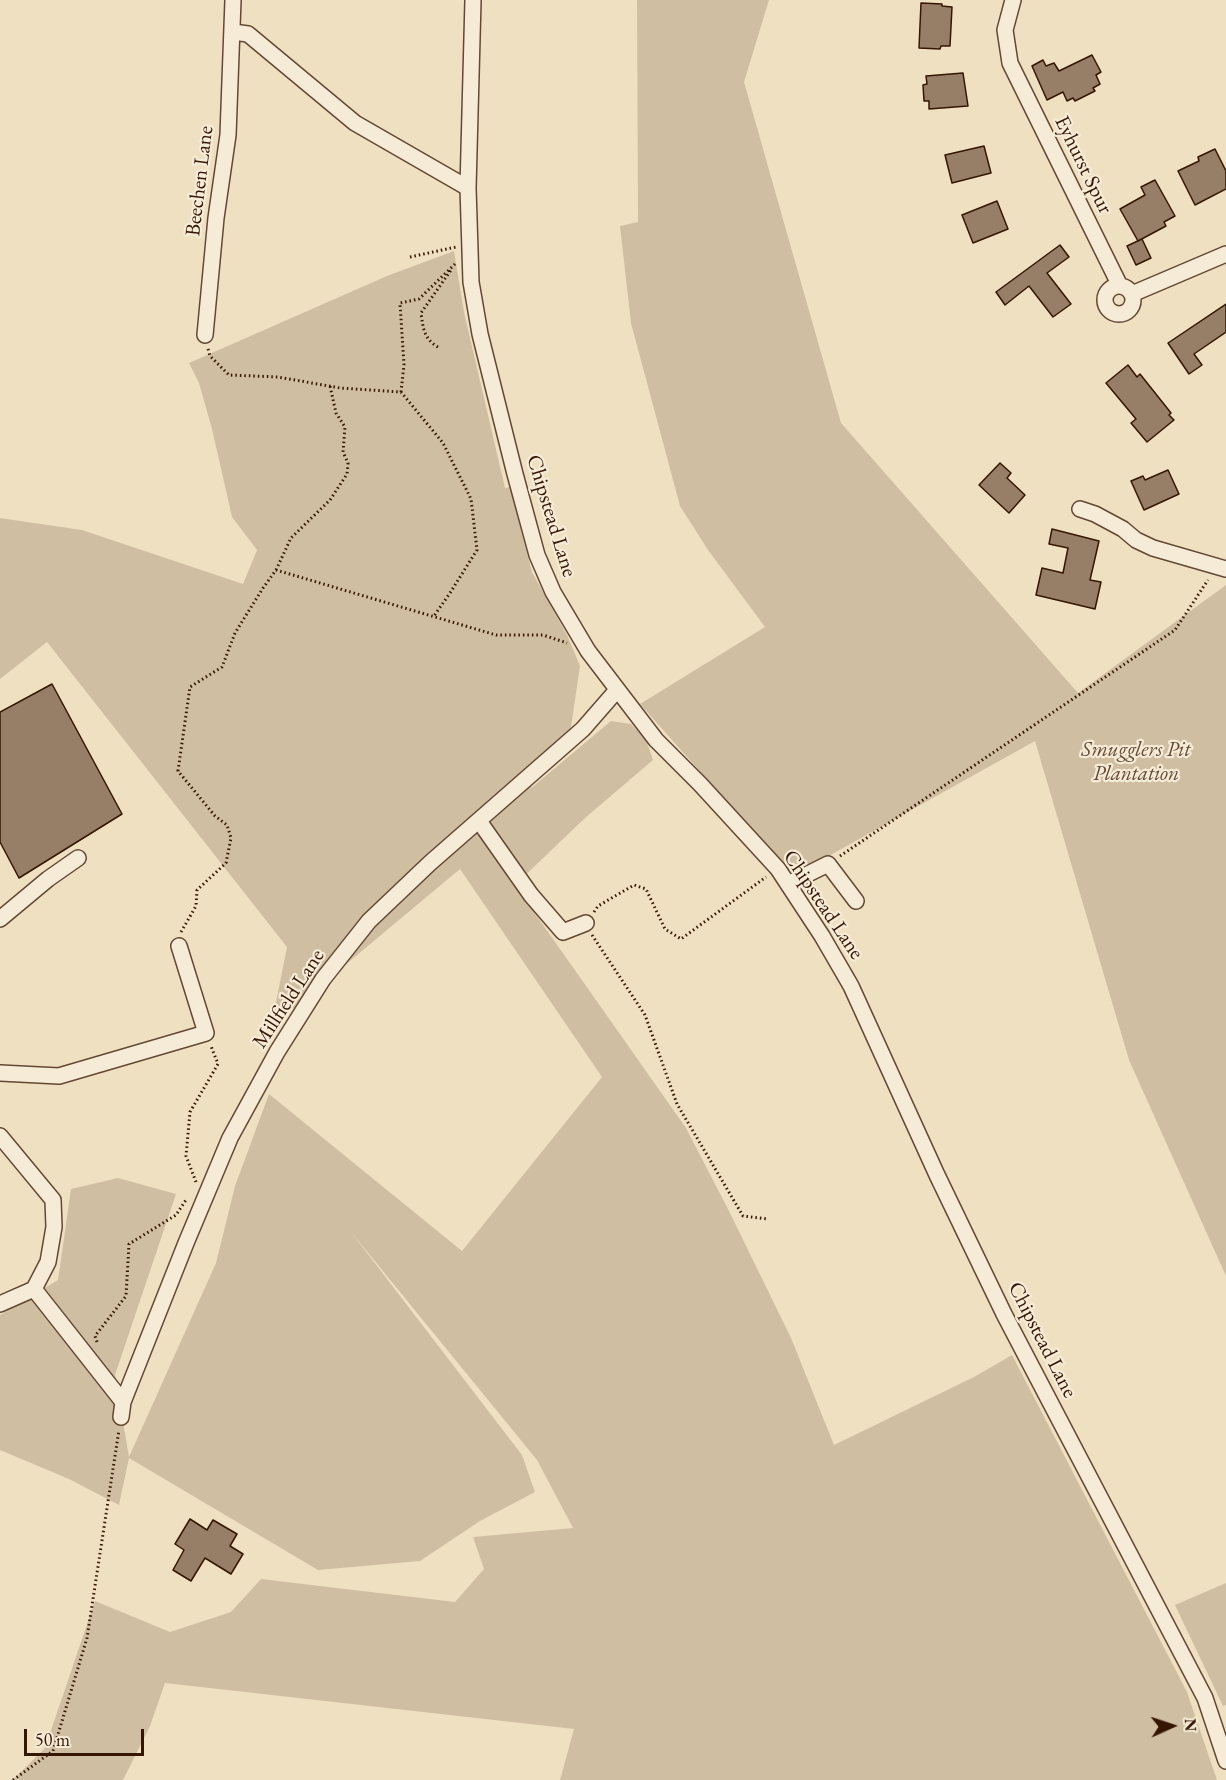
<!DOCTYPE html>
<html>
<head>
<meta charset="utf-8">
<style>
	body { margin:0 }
	#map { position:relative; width:1226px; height:1780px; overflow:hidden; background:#f0e0c2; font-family:"EB Garamond",serif }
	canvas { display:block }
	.north { position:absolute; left:1142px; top:1696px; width:60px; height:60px; -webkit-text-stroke:4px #f5ebd7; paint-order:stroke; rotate:87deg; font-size:16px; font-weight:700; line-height:24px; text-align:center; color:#341603 }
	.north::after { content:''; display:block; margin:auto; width:21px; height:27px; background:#341603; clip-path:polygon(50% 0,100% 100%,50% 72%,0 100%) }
	.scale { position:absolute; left:24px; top:1729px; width:120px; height:27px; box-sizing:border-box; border:3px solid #341603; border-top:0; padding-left:8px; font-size:18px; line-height:21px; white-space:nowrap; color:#341603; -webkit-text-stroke:4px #f5ebd7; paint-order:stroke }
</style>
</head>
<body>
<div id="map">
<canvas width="1226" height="1780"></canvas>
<div class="north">N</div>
<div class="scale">50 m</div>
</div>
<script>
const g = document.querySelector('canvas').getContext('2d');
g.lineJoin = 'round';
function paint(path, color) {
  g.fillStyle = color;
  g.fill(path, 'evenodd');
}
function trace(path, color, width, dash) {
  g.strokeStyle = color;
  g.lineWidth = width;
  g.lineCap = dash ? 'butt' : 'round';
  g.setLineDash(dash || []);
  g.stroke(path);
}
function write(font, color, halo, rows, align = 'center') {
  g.font = font + ' "EB Garamond",serif';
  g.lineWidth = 4.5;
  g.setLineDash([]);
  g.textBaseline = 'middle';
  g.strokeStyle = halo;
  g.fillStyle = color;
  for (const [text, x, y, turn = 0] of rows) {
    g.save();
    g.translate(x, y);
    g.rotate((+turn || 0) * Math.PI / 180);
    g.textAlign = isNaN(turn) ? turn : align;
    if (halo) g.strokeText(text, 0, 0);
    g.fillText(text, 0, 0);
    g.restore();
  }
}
paint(new Path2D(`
	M 637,0 L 769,0 L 744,82 L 841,423 L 1078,693 L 1226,585 L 1226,1276 L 1129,1060 L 1035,741 L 793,876 L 640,704 L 765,627 L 708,550 L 680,506 L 631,323 L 620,226 L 638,222 Z
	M 454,251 L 464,312 L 505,488 L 510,487 L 532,572 L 567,635 L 580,666 L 571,727 L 530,789 L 611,721 L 631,724 L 646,740 L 653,760 L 585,818 L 515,885 L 686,1128 L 729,1211 L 791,1338 L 834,1445 L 974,1377 L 1012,1355 L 1187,1692 L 1217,1780 L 560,1780 L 574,1729 L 165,1683 L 150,1726 L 123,1780 L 13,1780 L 45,1748 L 95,1601 L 170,1632 L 231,1612 L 261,1579 L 455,1602 L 484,1569 L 473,1537 L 573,1528 L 537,1460 L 351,1232 L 522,1455 L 535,1492 L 480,1521 L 420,1561 L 318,1570 L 129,1458 L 119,1505 L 69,1479 L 0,1450 L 0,1315 L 58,1280 L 71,1189 L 118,1178 L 176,1194 L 115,1375 L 129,1457 L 216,1263 L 235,1186 L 269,1094 L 462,1251 L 602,1077 L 460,869 L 271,1027 L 287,947 L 47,642 L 0,679 L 0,518 L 82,530 L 243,584 L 257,550 L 232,517 L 212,429 L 199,383 L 189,363 L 387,276 Z
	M 1226,1583 L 1226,1705 L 1223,1706 L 1175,1605 Z`), '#d0bea2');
const building = new Path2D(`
	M 921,3 L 942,4 L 942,6 L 952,7 L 950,46 L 941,46 L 940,49 L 919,48 Z
	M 1092,55 L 1101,72 L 1096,75 L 1100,84 L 1093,88 L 1095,91 L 1075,101 L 1073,98 L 1067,101 L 1063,92 L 1047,100 L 1032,66 L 1043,60 L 1046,66 L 1054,63 L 1059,71 Z
	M 963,73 L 968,106 L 929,109 L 929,101 L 924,101 L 923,85 L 927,84 L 926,76 Z
	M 984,146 L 991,173 L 952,183 L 945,155 Z
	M 1215,149 L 1226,171 L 1226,189 L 1195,205 L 1178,171 L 1199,161 L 1198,157 Z
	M 1155,180 L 1175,216 L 1164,222 L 1166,226 L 1138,241 L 1120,209 L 1145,195 L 1141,187 Z
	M 997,201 L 1008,229 L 973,243 L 962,215 Z
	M 1142,239 L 1151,258 L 1136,265 L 1127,246 Z
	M 1060,245 L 1069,257 L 1047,273 L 1071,304 L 1053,317 L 1029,286 L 1005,305 L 996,292 Z
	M 1226,304 L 1226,332 L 1194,354 L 1202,365 L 1189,374 L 1168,343 Z
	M 1128,365 L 1137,377 L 1140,374 L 1171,413 L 1169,415 L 1174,420 L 1147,442 L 1131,423 L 1136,419 L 1106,383 Z
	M 1000,463 L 1011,473 L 1007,478 L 1025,495 L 1009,513 L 979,485 Z
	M 1168,470 L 1179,494 L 1144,510 L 1131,481 L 1143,476 L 1145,480 Z
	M 1052,529 L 1099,541 L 1090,580 L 1101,582 L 1095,609 L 1036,595 L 1042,568 L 1063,573 L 1068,548 L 1049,544 Z
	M 52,684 L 122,814 L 19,878 L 0,842 L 0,712 Z
	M 190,1519 L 207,1530 L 213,1520 L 237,1534 L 230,1546 L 243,1554 L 231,1574 L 205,1558 L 191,1581 L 173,1570 L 184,1550 L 175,1544 Z`);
paint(building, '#967f66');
trace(building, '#341603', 1.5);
const minor = new Path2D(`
	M 473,0 L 468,188 L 471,282 L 480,334 L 515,474 L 537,555 L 553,592 L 588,651 L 656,740 L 700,784 L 778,869 L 822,936 L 851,986 L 937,1175 L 1004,1314 L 1205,1698 L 1226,1761
	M 1013,0 L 1005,30 L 1010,63 L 1120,286
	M 233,32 L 248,34 L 355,123 L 468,188
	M1105 300a14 14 0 1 1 28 0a14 14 0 1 1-28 0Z
	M 1132,294 L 1226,254
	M 205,335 L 216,218 L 228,135 L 233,0
	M 1080,509 L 1095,514 L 1123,529 L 1136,540 L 1153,548 L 1226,569
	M 479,821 L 531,895 L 563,932 L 586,923
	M 788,884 L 828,864 L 856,901
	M 0,919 L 48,879 L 78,858
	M 0,1073 L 59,1076 L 206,1033 L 179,946
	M 0,1136 L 53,1200 L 54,1227 L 48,1262 L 34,1289 L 123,1402
	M 0,1304 L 34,1289
	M 121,1417 L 123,1402 L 186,1243 L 230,1138 L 277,1052 L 323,979 L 369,921 L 430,863 L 583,729 L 617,690`);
trace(minor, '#634833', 18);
trace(new Path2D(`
	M 410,257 L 456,247
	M 438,347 C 424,339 423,328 421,313 L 451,270
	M 208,349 L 210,356 L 229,375 L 278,377 L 340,388 L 401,392 L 443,443 L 471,499 L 477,550 L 450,593 L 434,616
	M 401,392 L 404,365 L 400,303 L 419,299 L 455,264
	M 276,570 L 291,538 L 330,500 L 347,474 L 348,463 L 343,452 L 345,427 L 336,413 L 330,386
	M 840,856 L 1175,630 L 1208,580
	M 594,912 L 598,906 L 634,885 L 646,889 L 665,929 L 681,939 L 766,877
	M 181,932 L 196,906 L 197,890 L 226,863 L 231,838 L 227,825 L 215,816 L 178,771 L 190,687 L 222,667 L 235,633 L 263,588 L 276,570 L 496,635 L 543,635 L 567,643
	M 592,935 L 645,1015 L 677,1104 L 743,1216 L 768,1219
	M 196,1182 L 186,1156 L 190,1112 L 218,1064 L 211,1046
	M 97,1342 L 95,1336 L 126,1296 L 129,1244 L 176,1215 L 186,1200
	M 13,1780 L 53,1751 L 87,1638 L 119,1430`), '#341603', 3, [1.5, 3]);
trace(minor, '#f5ebd7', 15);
write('21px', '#341603', '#f5ebd7', [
	["Eyhurst Spur",1083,165,64],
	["Beechen Lane",200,181,-83],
	["Chipstead Lane",551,516,73],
	["Chipstead Lane",823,905,56],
	["Millfield Lane",289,999,-57],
	["Chipstead Lane",1042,1340,63]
]);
write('italic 21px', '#634833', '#f5ebd7', [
	["Smugglers Pit",1136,750],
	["Plantation",1136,774]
]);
</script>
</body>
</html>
